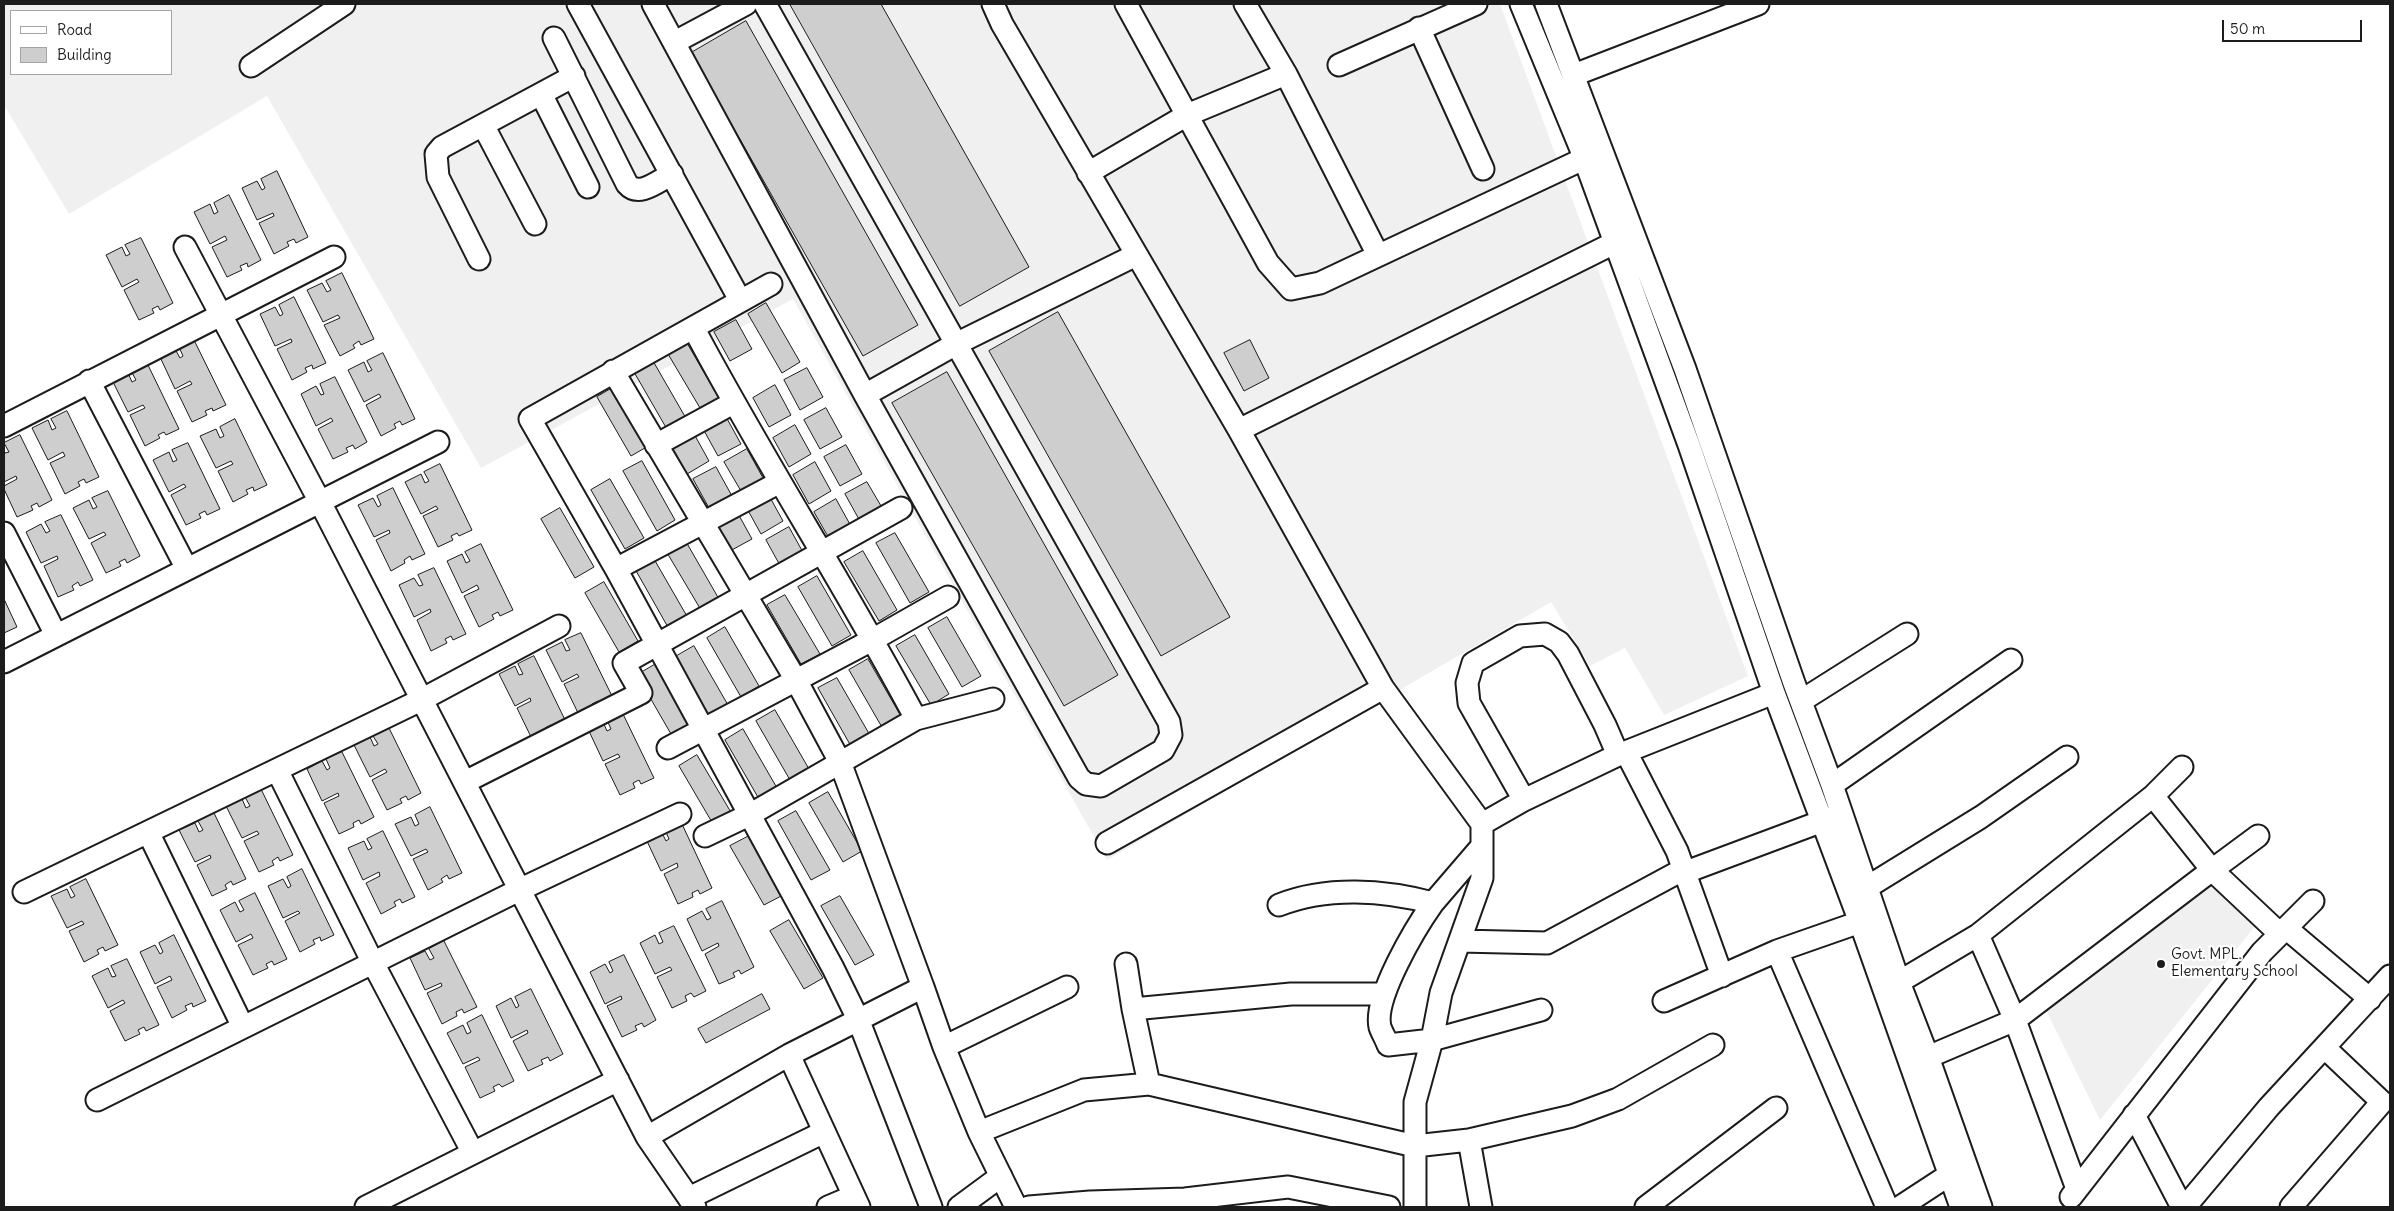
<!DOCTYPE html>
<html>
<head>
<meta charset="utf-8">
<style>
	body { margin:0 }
	#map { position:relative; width:2394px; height:1211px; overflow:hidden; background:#fff; font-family:Delius,sans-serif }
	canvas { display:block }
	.frame { position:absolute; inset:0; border:5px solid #1c1c1c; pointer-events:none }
	.legend { position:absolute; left:10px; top:10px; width:162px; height:65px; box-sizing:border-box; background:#fff; border:1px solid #a4a4a4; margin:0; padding:6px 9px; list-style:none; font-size:15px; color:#1c1c1c }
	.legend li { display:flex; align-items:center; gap:10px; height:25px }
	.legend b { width:25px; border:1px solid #a4a4a4 }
	.scale { position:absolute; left:2222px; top:20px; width:140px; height:22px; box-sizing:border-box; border:2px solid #1c1c1c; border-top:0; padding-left:6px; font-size:15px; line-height:18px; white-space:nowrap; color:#1c1c1c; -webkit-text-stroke:4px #fff; paint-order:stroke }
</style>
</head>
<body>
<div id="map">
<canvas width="2394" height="1211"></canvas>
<div class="frame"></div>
<ul class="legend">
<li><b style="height:6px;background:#fff"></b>Road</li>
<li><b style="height:14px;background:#cecece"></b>Building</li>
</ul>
<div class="scale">50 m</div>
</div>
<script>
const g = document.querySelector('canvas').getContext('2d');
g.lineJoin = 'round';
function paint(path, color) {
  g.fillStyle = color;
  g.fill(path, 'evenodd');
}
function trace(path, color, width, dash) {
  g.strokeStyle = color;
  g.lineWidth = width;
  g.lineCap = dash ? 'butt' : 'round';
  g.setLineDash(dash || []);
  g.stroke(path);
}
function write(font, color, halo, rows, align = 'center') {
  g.font = font + ' Delius,sans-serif';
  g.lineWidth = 4.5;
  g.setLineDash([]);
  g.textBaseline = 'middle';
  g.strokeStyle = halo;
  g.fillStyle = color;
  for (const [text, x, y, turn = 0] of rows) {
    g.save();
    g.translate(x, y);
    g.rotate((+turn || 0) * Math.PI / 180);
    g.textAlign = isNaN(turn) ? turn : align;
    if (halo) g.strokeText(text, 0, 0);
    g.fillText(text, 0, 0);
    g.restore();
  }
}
paint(new Path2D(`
	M 4,4 L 1500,4 L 1748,676 L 1664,715 L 1625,648 L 1590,666 L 1551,602 L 1107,860 L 793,299 L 481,468 L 267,96 L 69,214 L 4,105 ZM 11,11 L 171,11 L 171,74 L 11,74 Z
	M 2214,878 L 2256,925 L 2100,1120 L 2043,1004 Z`), '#f0f0f0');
const building = new Path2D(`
	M 790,4 L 881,4 L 1029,267 L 960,306 Z
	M 746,21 L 918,325 L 863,356 L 691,53 Z
	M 277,171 L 308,237 L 296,243 L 294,239 L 287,242 L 289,246 L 274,254 L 259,223 L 274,216 L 273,213 L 257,220 L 242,188 L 257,181 L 262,190 L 265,188 L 261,179 Z
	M 229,195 L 261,260 L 248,267 L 247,263 L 240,266 L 242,270 L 227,277 L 212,247 L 227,240 L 225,236 L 210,244 L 194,212 L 210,204 L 214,214 L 218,212 L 214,203 Z
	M 141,238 L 173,303 L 160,310 L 158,306 L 152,309 L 154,313 L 139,320 L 124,290 L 139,282 L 137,279 L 122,287 L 106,255 L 122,247 L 126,256 L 130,254 L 125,245 Z
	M 342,273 L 374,339 L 361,345 L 359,341 L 353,345 L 355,348 L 340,356 L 324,325 L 340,318 L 338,315 L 323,322 L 307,290 L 322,283 L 327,292 L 331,290 L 326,281 Z
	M 294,297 L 326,363 L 313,369 L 312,365 L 305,368 L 307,372 L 292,380 L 277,349 L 292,342 L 291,339 L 275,346 L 260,314 L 275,307 L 280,316 L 283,314 L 279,305 Z
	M 766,303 L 800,362 L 782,373 L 748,314 Z
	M 1058,312 L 1230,617 L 1161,656 L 989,351 Z
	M 736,320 L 752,349 L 730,361 L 714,332 Z
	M 194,340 L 226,405 L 213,411 L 212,408 L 205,411 L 207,415 L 192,422 L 177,391 L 192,384 L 190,381 L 175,389 L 160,357 L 175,349 L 180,358 L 183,356 L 179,347 Z
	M 1250,340 L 1269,378 L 1244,391 L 1224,353 Z
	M 687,343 L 721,402 L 703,413 L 668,354 Z
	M 383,353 L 415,419 L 402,425 L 400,421 L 394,424 L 396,428 L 381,436 L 366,405 L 381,397 L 379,394 L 364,402 L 348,370 L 364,362 L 368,372 L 372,370 L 367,361 Z
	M 653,361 L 687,420 L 668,431 L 634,372 Z
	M 147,363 L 179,429 L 166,435 L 164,432 L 158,435 L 160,438 L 145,446 L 130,415 L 145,408 L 143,405 L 128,412 L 112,380 L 128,373 L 132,382 L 136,380 L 131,371 Z
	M 807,368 L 823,397 L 800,410 L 784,380 Z
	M 947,372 L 1118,675 L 1064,706 L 892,403 Z
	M 335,377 L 367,442 L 355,449 L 353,445 L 346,448 L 348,452 L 333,459 L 318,429 L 333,421 L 331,418 L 316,426 L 301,394 L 316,386 L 321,395 L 324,394 L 320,384 Z
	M 775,385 L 791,415 L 769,427 L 753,398 Z
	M 616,386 L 650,445 L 631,456 L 597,397 Z
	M 826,408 L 842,437 L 820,449 L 804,420 Z
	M 67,411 L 99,477 L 86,483 L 84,479 L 78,482 L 80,486 L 65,494 L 50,463 L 65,456 L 63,452 L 48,460 L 32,428 L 48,420 L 52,430 L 56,428 L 51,419 Z
	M 725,415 L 741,444 L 718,456 L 702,427 Z
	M 235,419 L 267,485 L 254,491 L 253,487 L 246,490 L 248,494 L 233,502 L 218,471 L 233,464 L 231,461 L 216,468 L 200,436 L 216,429 L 220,438 L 224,436 L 220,427 Z
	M 795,425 L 811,454 L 789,467 L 773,438 Z
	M 693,432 L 709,461 L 687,474 L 671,445 Z
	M 20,435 L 52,500 L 39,507 L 37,503 L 31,506 L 33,510 L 17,517 L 4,489 L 4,486 L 17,479 L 16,476 L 4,482 L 4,451 L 5,453 L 9,452 L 4,443 Z
	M 188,443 L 220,509 L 207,515 L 205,511 L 199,514 L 201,518 L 186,525 L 171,495 L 186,487 L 184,484 L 169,492 L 153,460 L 169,452 L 173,462 L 177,460 L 172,450 Z
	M 846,445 L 862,474 L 840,486 L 824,457 Z
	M 747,449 L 763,478 L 741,491 L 724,462 Z
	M 642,461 L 675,520 L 657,531 L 623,471 Z
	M 815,462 L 831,491 L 809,504 L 793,475 Z
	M 440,464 L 472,530 L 459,536 L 457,533 L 451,536 L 453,540 L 438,547 L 423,516 L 438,509 L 436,506 L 421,514 L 405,482 L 421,474 L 425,483 L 429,481 L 424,472 Z
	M 716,467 L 732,496 L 709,508 L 693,479 Z
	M 610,479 L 644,538 L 625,549 L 591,490 Z
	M 867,482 L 884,511 L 861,523 L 845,494 Z
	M 393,488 L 425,554 L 412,560 L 410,556 L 404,560 L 405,563 L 391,571 L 376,540 L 390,533 L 389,530 L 374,537 L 358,505 L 373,498 L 378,507 L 381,505 L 377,496 Z
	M 108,491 L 140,556 L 127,563 L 125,559 L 119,562 L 121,566 L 106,573 L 91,543 L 106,535 L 104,532 L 89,539 L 73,508 L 89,500 L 93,509 L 97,507 L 92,498 Z
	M 767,492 L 783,521 L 761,534 L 745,505 Z
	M 836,499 L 852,528 L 830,540 L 814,512 Z
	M 560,508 L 594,567 L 575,578 L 541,519 Z
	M 736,510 L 752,539 L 730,551 L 714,522 Z
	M 61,515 L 93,580 L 80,586 L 78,582 L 72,586 L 74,590 L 58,597 L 44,566 L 58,559 L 57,556 L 41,563 L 26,532 L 41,524 L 46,533 L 50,531 L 45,522 Z
	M 789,527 L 805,556 L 782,569 L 766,540 Z
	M 895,533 L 929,592 L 910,603 L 876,543 Z
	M 685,540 L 719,599 L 701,610 L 666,551 Z
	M 481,544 L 513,610 L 500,616 L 498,612 L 492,615 L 494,619 L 479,627 L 464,596 L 479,589 L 477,585 L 462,593 L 447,561 L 462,554 L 466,563 L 470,561 L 465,552 Z
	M 863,551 L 897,610 L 879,621 L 844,562 Z
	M 654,559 L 688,618 L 669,629 L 635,569 Z
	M 434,568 L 466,634 L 453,640 L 451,636 L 445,639 L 447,643 L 431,651 L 417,620 L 431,612 L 430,609 L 414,617 L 399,585 L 414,578 L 419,586 L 423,585 L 418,575 Z
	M 817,576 L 851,635 L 832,646 L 798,587 Z
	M 604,582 L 638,641 L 619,652 L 585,593 Z
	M 785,595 L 820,654 L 801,664 L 767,605 Z
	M 4,599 L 17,627 L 4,633 Z
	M 947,617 L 981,676 L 962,687 L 928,628 Z
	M 725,627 L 759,686 L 741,697 L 707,638 Z
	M 581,633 L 613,698 L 600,705 L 598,701 L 592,704 L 594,708 L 579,715 L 564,684 L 579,677 L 577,674 L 562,682 L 546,650 L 562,642 L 566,651 L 570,650 L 565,640 Z
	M 915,635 L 949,694 L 931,705 L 896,646 Z
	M 694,646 L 728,705 L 709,716 L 675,657 Z
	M 534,656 L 566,722 L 553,728 L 551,725 L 545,728 L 547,731 L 532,739 L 517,708 L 531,701 L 530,698 L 515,706 L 499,674 L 515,666 L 519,675 L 523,674 L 518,664 Z
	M 868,659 L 902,718 L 883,729 L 849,670 Z
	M 656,664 L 690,723 L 671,734 L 637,675 Z
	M 837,678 L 871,737 L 852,748 L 818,688 Z
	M 775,710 L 809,769 L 790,780 L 756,721 Z
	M 622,712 L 654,778 L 641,784 L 639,780 L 633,783 L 635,788 L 620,795 L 605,764 L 620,757 L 618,754 L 603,761 L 588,729 L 603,722 L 607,731 L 611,729 L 607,720 Z
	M 389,728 L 421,793 L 408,800 L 406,796 L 400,799 L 402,803 L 387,810 L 372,780 L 387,772 L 385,769 L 370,777 L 354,745 L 370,737 L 374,746 L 378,744 L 373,736 Z
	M 743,729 L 777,788 L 759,799 L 725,740 Z
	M 342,752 L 374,817 L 361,824 L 359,820 L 353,823 L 354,827 L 339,834 L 324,803 L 339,796 L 338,793 L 322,801 L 307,769 L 322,761 L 327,770 L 330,768 L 326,759 Z
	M 697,755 L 732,814 L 713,824 L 679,766 Z
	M 261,789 L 293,855 L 280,861 L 278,857 L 272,861 L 274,865 L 259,872 L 244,841 L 259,834 L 257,831 L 242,838 L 226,806 L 242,799 L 246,808 L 250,806 L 245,797 Z
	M 828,792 L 862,851 L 843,862 L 809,803 Z
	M 430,807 L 462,873 L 449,879 L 447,875 L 441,879 L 443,882 L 428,890 L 413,859 L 428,852 L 426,849 L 411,856 L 395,824 L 411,817 L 415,826 L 419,824 L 415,815 Z
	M 796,811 L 830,870 L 811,880 L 778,821 Z
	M 214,813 L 246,879 L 233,885 L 231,881 L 225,885 L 227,889 L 212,896 L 197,865 L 211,858 L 210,855 L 195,862 L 179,830 L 195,823 L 199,832 L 203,830 L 198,821 Z
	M 681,822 L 712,888 L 700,894 L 698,890 L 692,893 L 693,897 L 678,904 L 664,874 L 678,867 L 677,863 L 661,871 L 646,839 L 661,831 L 666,841 L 669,839 L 665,830 Z
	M 383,831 L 415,897 L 402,903 L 400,899 L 394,902 L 396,906 L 381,914 L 366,883 L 380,876 L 379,872 L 363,880 L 348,848 L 364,841 L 368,850 L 372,848 L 367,839 Z
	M 749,836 L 783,895 L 764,905 L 730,846 Z
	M 302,869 L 334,935 L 321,941 L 320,937 L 313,940 L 315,944 L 300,952 L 285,921 L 300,913 L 298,911 L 283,918 L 268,886 L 283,879 L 288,888 L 291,886 L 287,877 Z
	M 86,879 L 118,945 L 105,951 L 103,947 L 97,950 L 99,954 L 84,962 L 69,931 L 84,924 L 82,921 L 67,928 L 51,896 L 67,889 L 71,898 L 75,896 L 70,887 Z
	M 255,893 L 287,959 L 274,965 L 272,961 L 266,964 L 268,968 L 253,975 L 238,945 L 253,938 L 251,934 L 236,942 L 220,910 L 235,902 L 240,912 L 244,910 L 239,901 Z
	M 840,896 L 874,955 L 855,965 L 821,906 Z
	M 722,901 L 754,967 L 741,974 L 739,970 L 733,973 L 735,977 L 719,984 L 705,954 L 719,946 L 718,943 L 702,951 L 687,919 L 702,911 L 707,920 L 711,918 L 706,909 Z
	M 789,920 L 823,978 L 804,989 L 770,931 Z
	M 674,926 L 706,991 L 694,997 L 691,993 L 685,996 L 687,1001 L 672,1008 L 657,977 L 672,970 L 670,967 L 655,974 L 640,943 L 655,935 L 659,944 L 663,942 L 659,933 Z
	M 174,935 L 206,1001 L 193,1007 L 192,1003 L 185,1006 L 187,1010 L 172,1018 L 157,987 L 172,980 L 170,976 L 155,984 L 140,952 L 155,945 L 160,954 L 163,952 L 159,943 Z
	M 444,941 L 477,1007 L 464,1013 L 462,1009 L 456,1012 L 457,1016 L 442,1024 L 427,993 L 442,986 L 441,983 L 425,990 L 410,958 L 425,951 L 430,960 L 434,958 L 429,949 Z
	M 624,955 L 656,1020 L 644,1027 L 642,1023 L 635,1026 L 637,1030 L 622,1037 L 607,1006 L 622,999 L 621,996 L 605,1004 L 590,972 L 605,964 L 610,973 L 613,971 L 609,962 Z
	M 127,959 L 159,1025 L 146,1031 L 144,1027 L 138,1030 L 140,1034 L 125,1041 L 110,1011 L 125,1003 L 123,1000 L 108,1008 L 92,976 L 108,968 L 112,977 L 116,976 L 111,966 Z
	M 531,989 L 563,1054 L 550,1061 L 548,1057 L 541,1060 L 543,1064 L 528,1071 L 513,1041 L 528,1033 L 527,1030 L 511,1038 L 496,1006 L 511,998 L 516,1008 L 519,1006 L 515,997 Z
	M 762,994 L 770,1009 L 706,1043 L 698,1029 Z
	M 482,1015 L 514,1081 L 502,1087 L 499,1084 L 493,1087 L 495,1091 L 480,1098 L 465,1067 L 480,1060 L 478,1057 L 463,1064 L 447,1033 L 463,1025 L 467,1034 L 471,1032 L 467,1023 Z`);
paint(building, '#cecece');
trace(building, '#1c1c1c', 1);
const minor = new Path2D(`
	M 578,4 L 740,300
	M 653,4 L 865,395 L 1079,778 L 1086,784 L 1101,786 L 1163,750 L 1171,735 L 1169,722 L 765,4
	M 993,4 L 1002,24 L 1239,430 L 1383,688 L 1482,824
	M 1126,4 L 1268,263 L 1291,289 L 1320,283 L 1596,153
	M 1245,4 L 1286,74 L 1378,255
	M 1521,4 L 1580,147 L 1689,445 L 1774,693 L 1860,922 L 1961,1207
	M 1546,4 L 1685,369 L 1794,683 L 1832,785 L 1899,982 L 1928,1057 L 1981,1207
	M 1419,28 L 1483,169
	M 554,38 L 627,184 C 639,198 658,181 672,174
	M 675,42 L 746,4
	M 1339,65 L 1476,4
	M 251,66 L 344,4
	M 1574,75 L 1758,4
	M 541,94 L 588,187
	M 483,125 L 535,224
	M 1088,173 L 1187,115 L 1286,74
	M 185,247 L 320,502 L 647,1137
	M 479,259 L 438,177 L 436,154 L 442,147 L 574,76
	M 771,284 L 530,419 L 616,569 L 833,968 L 858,1019 L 931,1207
	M 694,329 C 764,461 846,587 916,719
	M 613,371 L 796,680 L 840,762 L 923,987
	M 89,381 L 187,569
	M 865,395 L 956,344 L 1136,255
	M 4,426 L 334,257
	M 1239,430 L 1614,243
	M 656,445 L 733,403
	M 4,533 L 56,635
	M 616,569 L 780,482
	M 4,662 L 438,442
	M 1801,701 L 1907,634
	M 668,748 L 874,639 L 948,597
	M 1626,752 L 1677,851 L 1722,976
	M 1618,755 L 1524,800 L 1469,703 L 1467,683 L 1473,663 L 1520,636 L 1545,634 L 1559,642 L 1568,654 L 1605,725 L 1618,755 L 1774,693
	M 277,770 L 373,963 L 473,1153
	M 465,782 L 641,693 L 624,663 L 901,508
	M 1832,785 L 2011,660
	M 2153,796 L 2182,767
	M 148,832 L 243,1027
	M 705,836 L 751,814 L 916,719 L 993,699
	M 1107,843 L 1383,688
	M 1866,888 L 1981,817 L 2067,757
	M 24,892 L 421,700 L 559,626
	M 1433,903 C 1416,927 1373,998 1380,1027 C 1382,1033 1386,1039 1388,1045 L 1432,1040 L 1541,1010
	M 1279,905 C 1327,886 1384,890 1433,903 L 1482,846
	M 2286,928 L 2370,999
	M 1460,941 L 1547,943 L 1684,869 L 1686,872 L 1836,816
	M 1777,951 L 1887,1207
	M 1126,964 L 1133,1009 L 1291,994 L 1384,994
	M 1899,982 L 1978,935
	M 1664,1001 L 1777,951 L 1860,922
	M 1133,1009 L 1149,1084 L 1415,1146 L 1469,1140 L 1481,1207
	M 944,1047 L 1067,987
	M 789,1055 L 859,1207
	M 1928,1057 L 2015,1020 L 1978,935 L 2153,796 L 2212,870 L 2258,836
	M 97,1100 L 519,890 L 680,814
	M 2134,1115 L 2182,1207
	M 1469,1140 L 1572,1116 L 1618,1099 L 1713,1045
	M 2077,1189 L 2015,1020 L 2212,870 L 2280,934
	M 2071,1197 L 2262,952 L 2313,901
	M 689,1198 L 824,1132
	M 366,1207 L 618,1080
	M 695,1207 L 647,1137 L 789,1055 L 923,987 L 944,1047 L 979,1132
	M 828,1207 L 854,1196
	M 959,1207 L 1001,1176
	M 1016,1207 L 979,1132 L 1084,1090 L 1149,1084
	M 1029,1207 L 1090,1202 L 1185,1199 L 1288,1187 L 1389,1207
	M 1415,1207 L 1415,1102 L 1432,1040 L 1441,993 L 1482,878 L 1482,824 L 1524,800
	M 1646,1207 L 1776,1108
	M 1900,1207 L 1949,1175
	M 2185,1207 L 2269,1107 L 2390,976
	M 2291,1207 L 2382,1102 L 2325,1048`);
trace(minor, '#1c1c1c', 25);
trace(minor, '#fff', 21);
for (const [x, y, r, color] of [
	[2161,964,5,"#1c1c1c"]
]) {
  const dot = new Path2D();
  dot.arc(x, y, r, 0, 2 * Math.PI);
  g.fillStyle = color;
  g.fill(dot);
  trace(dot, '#fff', 2);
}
write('15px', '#1c1c1c', '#fff', [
	["Govt. MPL.",2171,955],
	["Elementary School",2171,972]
], 'left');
</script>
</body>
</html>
